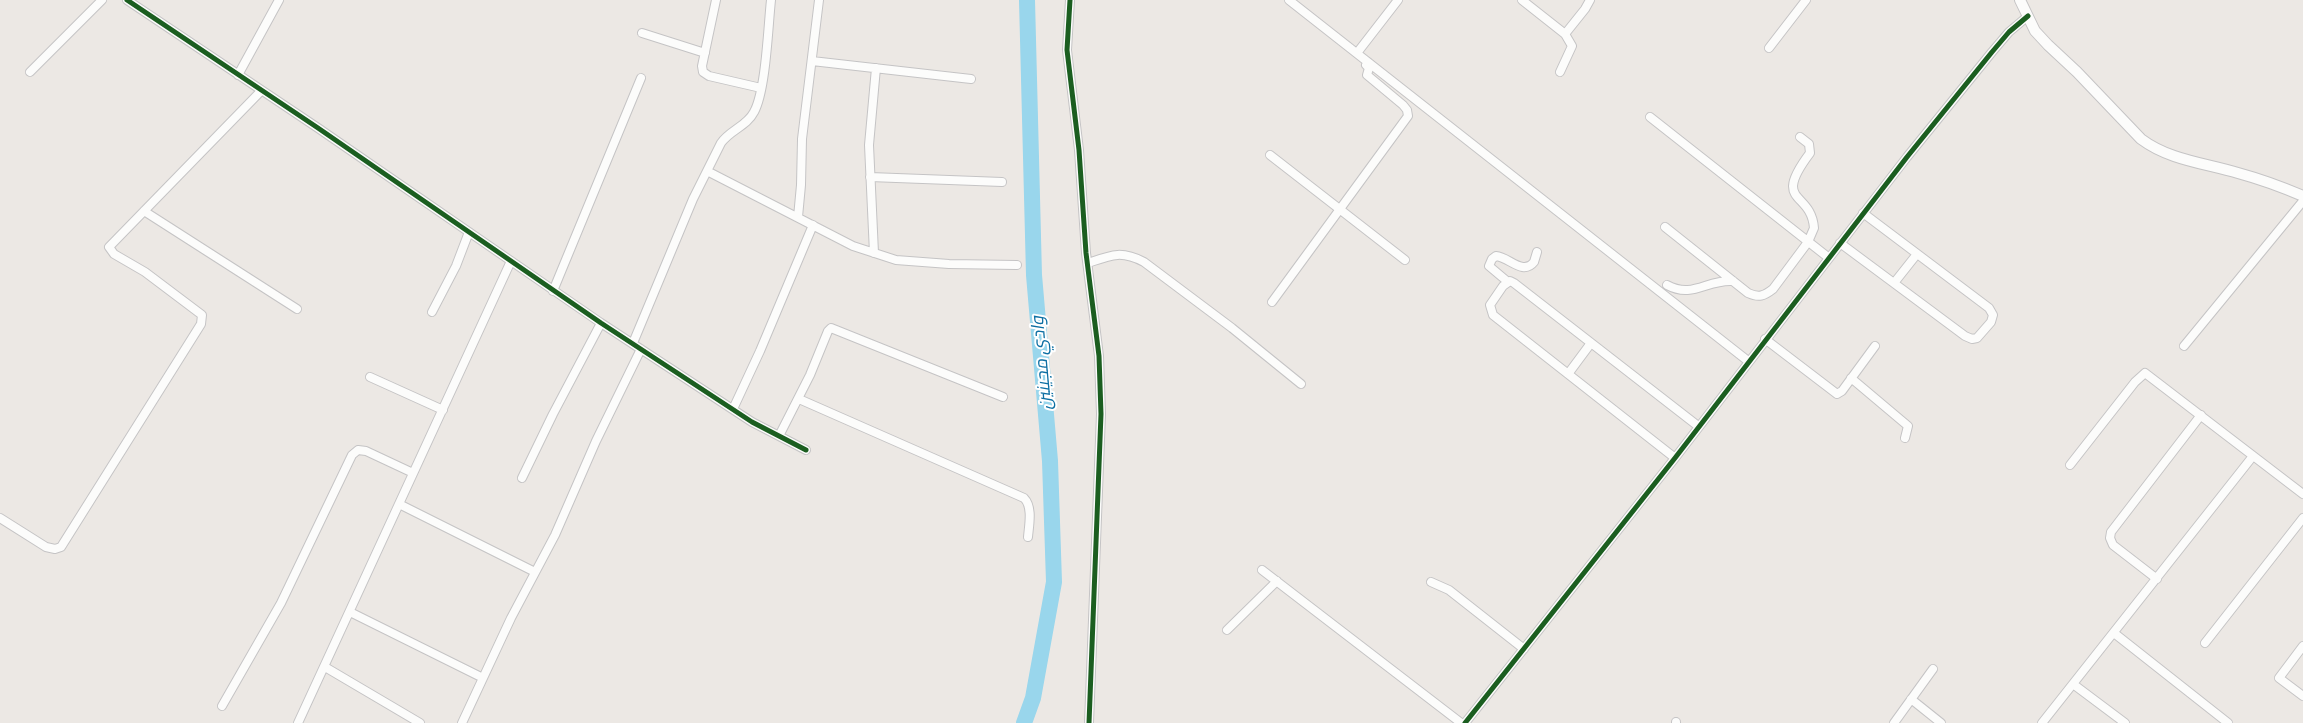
<!DOCTYPE html>
<html>
<head>
<meta charset="utf-8">
<style>
	body { margin:0 }
	canvas { display:block; background:#ece8e4 }
</style>
</head>
<body>
<canvas width="2303" height="723"></canvas>
<script>
const g = document.querySelector('canvas').getContext('2d');
g.lineJoin = 'round';
function trace(path, color, width, dash) {
  g.strokeStyle = color;
  g.lineWidth = width;
  g.lineCap = dash ? 'butt' : 'round';
  g.setLineDash(dash || []);
  g.stroke(path);
}
function write(font, color, halo, rows, align = 'center') {
  g.font = font + ' Karla,Cairo,sans-serif';
  g.lineWidth = 4;
  g.setLineDash([]);
  g.textBaseline = 'middle';
  g.strokeStyle = halo;
  g.fillStyle = color;
  for (const [text, x, y, turn = 0] of rows) {
    g.save();
    g.translate(x, y);
    g.rotate((+turn || 0) * Math.PI / 180);
    g.textAlign = isNaN(turn) ? turn : align;
    if (halo) g.strokeText(text, 0, 0);
    g.fillText(text, 0, 0);
    g.restore();
  }
}
trace(new Path2D(`
	M 1024,723 L 1033,698 L 1054,582 L 1050,461 L 1034,275 L 1027,0`), '#99d6ec', 16);
const street = new Path2D(`
	M 127,0 L 318,128 L 601,323 L 752,422 L 806,450
	M 716,0 L 702,66 L 703,72 L 709,76 L 761,88
	M 1070,0 L 1067,50 L 1079,150 L 1086,253 L 1099,356 L 1101,414 L 1089,723
	M 1289,0 L 1748,361
	M 1522,0 L 1565,34 L 1572,46 L 1560,72
	M 642,33 L 705,53
	M 1565,34 L 1585,9 L 1590,0
	M 1769,48 L 1806,0
	M 1357,53 L 1398,0
	M 812,61 L 971,79
	M 30,72 L 102,0
	M 238,75 L 279,0
	M 1650,117 L 1829,258
	M 1270,155 L 1405,260
	M 707,171 L 853,246 L 896,260 L 949,264 L 1017,265
	M 870,177 L 1002,182
	M 144,211 L 297,309
	M 798,217 L 801,185 L 802,139 L 819,0
	M 1665,227 L 1748,293 C 1759,298 1764,296 1773,289 L 1808,242 L 1814,228 C 1811,190 1771,205 1810,153 L 1809,144 L 1800,137
	M 1840,243 L 1965,336 L 1972,339 L 1977,338 L 1991,322 L 1993,315 L 1989,308 L 1863,213
	M 874,253 L 869,145 L 876,68
	M 1088,263 C 1111,255 1121,250 1144,262 L 1232,328 L 1301,384
	M 1508,282 L 1489,266 L 1492,259 L 1496,256 C 1509,257 1523,276 1534,262 L 1537,252
	M 1894,283 L 1917,254
	M 1667,285 C 1693,299 1707,279 1733,281
	M 553,291 L 641,78
	M 1272,302 L 1408,116 L 1407,110 L 1403,105 L 1367,75 L 1369,68 L 1366,65 L 1368,62
	M 432,312 L 456,266 L 469,232
	M 1765,339 L 1837,394 L 1842,391 L 1875,346
	M 633,343 L 693,199 L 721,143 C 730,130 747,126 754,112 C 766,90 768,27 771,0
	M 2184,346 L 2303,201
	M 1568,374 L 1591,343
	M 370,377 L 443,410
	M 1851,378 L 1908,426 L 1905,438
	M 799,399 L 1024,498 C 1033,507 1029,525 1028,537
	M 733,409 L 760,351 L 813,225
	M 779,436 L 810,375 L 828,331 L 831,328 L 1003,397
	M 1675,458 L 1493,315 L 1490,305 L 1503,286 L 1510,281 L 1514,283 L 1698,426
	M 2070,465 L 2135,382 L 2145,373 L 2303,494
	M 522,478 L 553,414 L 601,323
	M 399,504 L 535,572
	M 0,518 L 46,547 L 55,549 L 61,547 L 201,324 L 202,315 L 145,272 L 114,254 L 109,247 L 261,91
	M 1262,570 L 1461,723
	M 2157,579 L 2113,545 L 2110,538 L 2111,532 L 2201,415
	M 1431,582 L 1449,590 L 1524,649
	M 350,612 L 483,678
	M 1227,630 L 1277,581
	M 2114,633 L 2228,723
	M 2205,643 L 2303,518
	M 2303,646 L 2279,678 L 2303,696
	M 325,667 L 420,723
	M 2073,684 L 2125,723
	M 1911,699 L 1941,723
	M 222,706 L 281,603 L 352,455 L 358,450 L 366,451 L 413,473
	M 298,723 L 511,261
	M 462,723 L 511,618 L 555,535 L 596,441 L 641,349
	M 1465,723 L 1675,458 L 1907,157 L 1992,52 L 2009,32 L 2028,16
	M 1676,723 L 1676,722
	M 1894,723 L 1933,669
	M 2042,723 L 2253,456`);
const secondary = new Path2D(`
	M 2020,0 L 2035,31 L 2048,45 L 2077,72 L 2141,139 C 2169,160 2204,163 2238,173 C 2260,179 2282,187 2303,196`);
trace(street, '#c5c4c5', 10);
trace(secondary, '#c5c4c5', 12);
trace(street, '#fcfcfb', 8);
trace(secondary, '#fcfcfb', 10);
trace(new Path2D(`
	M 127,0 L 318,128 L 601,323 L 752,422 L 806,450
	M 1070,0 L 1067,50 L 1079,150 L 1086,253 L 1099,356 L 1101,414 L 1089,723
	M 1465,723 L 1675,458 L 1907,157 L 1992,52 L 2009,32 L 2028,16`), '#1b5e20', 5);
write('italic 18px', '#0d6fa3', '#fff', [
	["وادي مجينين",1042,363,-95]
]);
</script>
</body>
</html>
